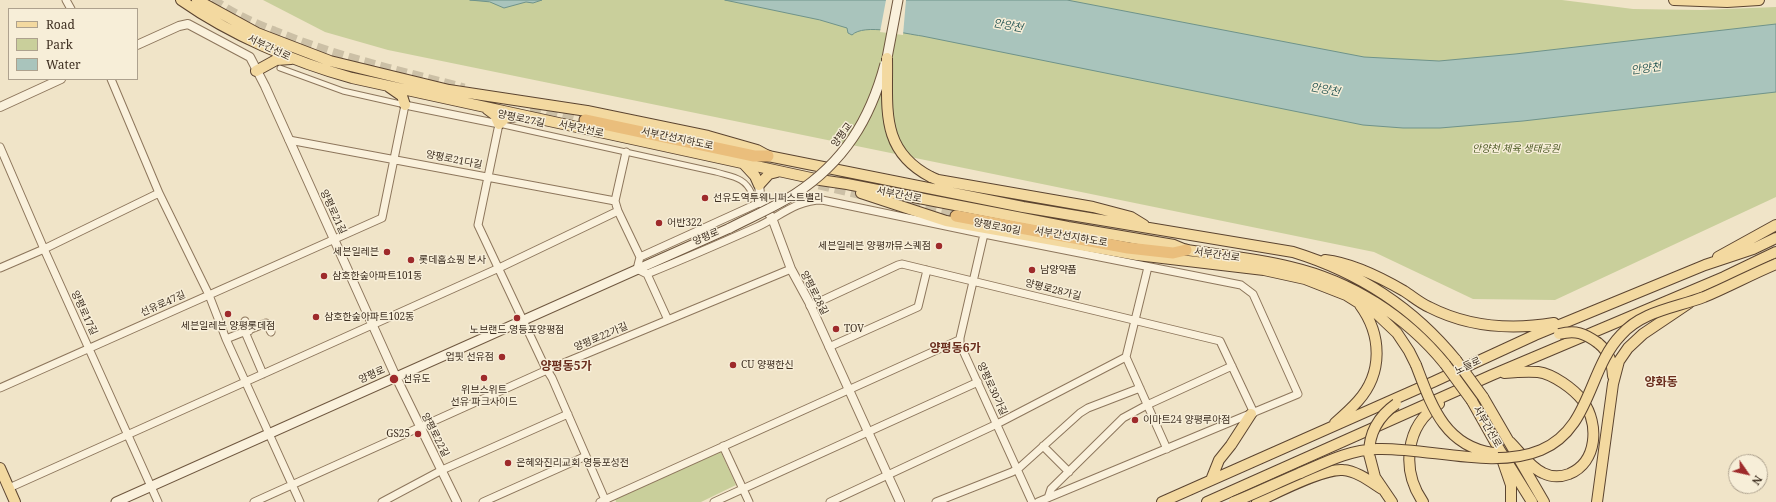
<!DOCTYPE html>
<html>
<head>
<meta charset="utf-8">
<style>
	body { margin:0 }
	#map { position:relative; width:1776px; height:502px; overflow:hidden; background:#f0e4c8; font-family:"Noto Serif",serif }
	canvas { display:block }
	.legend { position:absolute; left:8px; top:8px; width:130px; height:72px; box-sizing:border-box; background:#f7eed8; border:1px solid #ada18e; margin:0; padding:5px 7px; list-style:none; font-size:12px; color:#3d2e20 }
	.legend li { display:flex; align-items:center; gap:8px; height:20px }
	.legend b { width:20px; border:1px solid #ada18e }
	.north { position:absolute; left:1728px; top:454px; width:40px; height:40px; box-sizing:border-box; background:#f7eed8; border:1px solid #ada18e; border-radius:50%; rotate:124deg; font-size:11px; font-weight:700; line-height:16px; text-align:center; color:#3d2e20 }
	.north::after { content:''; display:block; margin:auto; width:14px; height:18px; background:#9e2a2b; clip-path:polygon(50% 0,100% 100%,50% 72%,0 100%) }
</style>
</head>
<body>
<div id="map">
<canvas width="1776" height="502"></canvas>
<ul class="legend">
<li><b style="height:5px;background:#f3d9a0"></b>Road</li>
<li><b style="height:11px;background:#c9cf9b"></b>Park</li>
<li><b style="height:11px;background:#a9c4bc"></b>Water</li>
</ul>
<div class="north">N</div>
</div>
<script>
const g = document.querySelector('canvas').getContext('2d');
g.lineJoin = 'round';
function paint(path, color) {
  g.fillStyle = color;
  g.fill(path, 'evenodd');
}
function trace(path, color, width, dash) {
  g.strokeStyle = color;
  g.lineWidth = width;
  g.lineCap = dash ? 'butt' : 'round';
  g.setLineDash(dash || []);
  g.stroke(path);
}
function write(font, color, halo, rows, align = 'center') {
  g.font = font + ' "Noto Serif","Noto Sans KR",serif';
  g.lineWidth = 3;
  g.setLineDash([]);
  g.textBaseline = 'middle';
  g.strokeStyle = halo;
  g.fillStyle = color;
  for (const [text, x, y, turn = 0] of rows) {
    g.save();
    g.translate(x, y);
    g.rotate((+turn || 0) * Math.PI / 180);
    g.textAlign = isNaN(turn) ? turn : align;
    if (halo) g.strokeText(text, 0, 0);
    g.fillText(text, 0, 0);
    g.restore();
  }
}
paint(new Path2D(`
	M 263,0 L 1562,0 L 1633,9 L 1701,10 L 1776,7 L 1776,197 L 1555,300 L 1473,299 L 1374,252 L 388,50 L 325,32 Z
	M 719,448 L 736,485 L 701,502 L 616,502 L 615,498 Z`), '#c9cf9b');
const water = new Path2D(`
	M 470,0 L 542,0 L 533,3 L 526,2 L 504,8 L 490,2 Z
	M 725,0 L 1067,0 L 1364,57 L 1439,61 L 1515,54 L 1776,24 L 1776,92 L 1523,121 L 1440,128 L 1403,128 L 1363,125 L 922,36 C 906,34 864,23 852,35 L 848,33 L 847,28 L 820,20 Z`);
paint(water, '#a9c4bc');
trace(water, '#6f938a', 1);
paint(new Path2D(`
	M 886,0 L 906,0 L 903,35 L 880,32 Z`), '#f0e4c8');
trace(new Path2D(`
	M 212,0 C 231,14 253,24 274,32 C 336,58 400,72 464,89
	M 531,106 L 585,120
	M 819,184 L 871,196
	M 909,205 L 956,216`), '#ccc0a6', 11, [11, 5.5]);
const pedestrian = new Path2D(`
	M 280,68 L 343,91 L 405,105
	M 499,124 L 716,172 C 732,177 745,177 752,194`);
const minor = new Path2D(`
	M 66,0 L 71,9
	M 111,79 L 159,193 L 209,295 L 226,339 L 300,502
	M 289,140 L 615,201
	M 0,147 L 44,249 L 158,502
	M 626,152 L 615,201 L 618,211 L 640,257
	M 761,202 L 640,257 L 637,269 L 647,274 C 684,259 721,243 757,227 C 779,217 796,200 822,200 L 984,234 L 1241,285 L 1253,294 L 1298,394 L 1038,502
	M 984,234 L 960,338 L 960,344 L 1032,502
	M 1148,267 L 1126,357 L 1167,449
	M 0,268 L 44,249 L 159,193
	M 647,274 L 668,320
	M 810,306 L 898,265 L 902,264 L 1220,341 L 1254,413
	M 245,321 L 249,331
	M 245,332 L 263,374
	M 226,339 L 266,323 L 271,332
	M 829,347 L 918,307 L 927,270
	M 0,388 L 382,218 L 405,105 L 499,124 L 478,225 L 545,367 L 552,378 L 606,502
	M 723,446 L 749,502
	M 1043,446 L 1069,472
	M 9,488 L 499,268 L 618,211
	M 1048,498 L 1051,489 L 1123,418 L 1147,405 L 1232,366
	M 254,502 L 547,370 L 791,269
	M 382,502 L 442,470 L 568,414
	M 483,502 L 586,456
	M 600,502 L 959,340
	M 714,502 L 978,382
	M 830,502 L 997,424 L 1126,357
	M 936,502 L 1012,472 L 1019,468 L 1080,413 L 1088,408 L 1140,388`);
const tertiary = new Path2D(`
	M 137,45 L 179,26 L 188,24 L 250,57 L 265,86 L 396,377 L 457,502
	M 0,107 L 61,79
	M 759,185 L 761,202 L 772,218 L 791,269 L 809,302 L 900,502`);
const secondary = new Path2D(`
	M 887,58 L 898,0
	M 116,502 L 730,228`);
const primary = new Path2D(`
	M 181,0 C 231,35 294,62 352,78 L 820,180 L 847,184 L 1068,227 L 1174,245 L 1186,250 C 1221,255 1257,259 1291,267 C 1351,281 1406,316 1445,364
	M 197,0 L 257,33 L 330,61 L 449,90 L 587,111 L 708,136 L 757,150 L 768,156 L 1023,207 L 1293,252 C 1358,272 1413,307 1456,360
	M 1674,0 L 1727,2 L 1759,0
	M 256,71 L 276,60 L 291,59
	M 389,87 L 402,96 L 405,105
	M 487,109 L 495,115 L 499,124 L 505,118 L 516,116
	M 743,163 L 755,176 L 759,185 L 769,174 L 777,172
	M 931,177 L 938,180 L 1093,207 L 1131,217 L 1144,225
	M 861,193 L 946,221 L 1137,255 L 1264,270 L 1305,279 L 1346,295 L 1378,315 L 1397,333 L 1409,351 L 1416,365
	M 1718,257 L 1776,225
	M 1325,260 C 1352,263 1380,277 1404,291 C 1412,296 1420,303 1429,307 C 1468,327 1512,330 1554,323
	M 1598,343 C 1609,352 1612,361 1613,376
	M 1504,373 C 1515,372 1527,371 1538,372 C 1553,374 1574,389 1583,401 C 1599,424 1598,462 1569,474 C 1561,477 1551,477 1543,473 C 1530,467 1520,452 1510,442
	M 1483,397 L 1544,502
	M 1472,401 L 1499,449 L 1532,502
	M 1335,423 C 1343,416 1351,409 1358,401 C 1383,373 1382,335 1360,305
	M 1369,454 L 1375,477 L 1392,502
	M 1502,459 L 1511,485 L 1511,502
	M 0,468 L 15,502
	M 1211,480 L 1219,460 L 1231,445 L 1251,414
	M 1162,502 L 1433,382 L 1535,335 L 1705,265 L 1753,249 L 1776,238
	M 1207,502 L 1492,375 L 1724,277 L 1776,252
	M 1257,502 C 1276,493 1324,468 1343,470 C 1357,471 1371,482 1382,489
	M 1423,502 C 1401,470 1405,426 1439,404
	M 1597,502 L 1613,384 L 1619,361 L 1628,348 L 1643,334 L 1689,303`);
const trunk = new Path2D(`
	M 585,120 L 754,156 L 768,156
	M 956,216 L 1128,248 L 1173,253 L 1186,250`);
trace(pedestrian, '#8d765c', 7);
trace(minor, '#8d765c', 9);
trace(tertiary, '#8d765c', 10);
trace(secondary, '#6f573f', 11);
trace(primary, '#5b4430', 12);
trace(trunk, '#5b4430', 13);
trace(pedestrian, '#faf1dc', 5);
trace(minor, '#faf1dc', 7);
trace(tertiary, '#faf1dc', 8);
trace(secondary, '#faf1dc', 9);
trace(primary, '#f3d9a0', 10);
trace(trunk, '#eabe7c', 11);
const secondaryBridge = new Path2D(`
	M 730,228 C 751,217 775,207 795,194 C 844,162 870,120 885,64`);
const primaryBridge = new Path2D(`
	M 887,58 C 888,108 879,150 931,177
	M 1559,334 C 1576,330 1584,333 1598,343
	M 1456,360 L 1483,397
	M 1445,364 L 1472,401
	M 1416,365 C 1431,404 1444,446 1493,453
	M 1369,454 C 1369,433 1379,416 1396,404
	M 1234,502 C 1256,493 1277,483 1298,474 C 1324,463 1348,450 1377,449 C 1427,447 1494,470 1541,450 C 1591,429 1588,369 1621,335 C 1642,311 1675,308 1704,297 C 1728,287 1752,274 1776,264`);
trace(secondaryBridge, '#6f573f', 11, []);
trace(primaryBridge, '#5b4430', 12, []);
trace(secondaryBridge, '#faf1dc', 9);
trace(primaryBridge, '#f3d9a0', 10);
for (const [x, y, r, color] of [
	[705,198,4,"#9e2a2b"],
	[659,223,4,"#9e2a2b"],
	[939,246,4,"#9e2a2b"],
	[387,252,4,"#9e2a2b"],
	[411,260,4,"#9e2a2b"],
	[1032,270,4,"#9e2a2b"],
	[324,276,4,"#9e2a2b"],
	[228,314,4,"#9e2a2b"],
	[316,317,4,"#9e2a2b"],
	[517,318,4,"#9e2a2b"],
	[836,329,4,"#9e2a2b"],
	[502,357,4,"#9e2a2b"],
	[733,365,4,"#9e2a2b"],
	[484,378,4,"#9e2a2b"],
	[394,379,5,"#9e2a2b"],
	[1135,420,4,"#9e2a2b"],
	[418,434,4,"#9e2a2b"],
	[508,463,4,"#9e2a2b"]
]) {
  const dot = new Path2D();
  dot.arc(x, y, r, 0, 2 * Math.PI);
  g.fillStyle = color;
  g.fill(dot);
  trace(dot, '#f7eed8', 1.5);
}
write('10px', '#3d2e20', '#f7eed8', [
	["서부간선로",269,48,26],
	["양평로27길",521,119,12],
	["서부간선로",581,129,12],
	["양평교",842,135,-53],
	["서부간선지하도로",677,139,12],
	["양평로21다길",454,160,11],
	["서부간선로",899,195,11],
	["양평로21길",333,212,65],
	["양평로30길",997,227,11],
	["양평로",706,237,-23],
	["서부간선지하도로",1071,237,10],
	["서부간선로",1217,255,8],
	["양평로28가길",1053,290,14],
	["양평로28길",814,293,63],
	["선유로47길",163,304,-24],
	["양평로17길",84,313,65],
	["양평로22가길",601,337,-23],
	["노들로",1468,366,-25],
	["양평로",372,375,-24],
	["양평로30가길",992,389,65],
	["서부간선로",1487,427,60],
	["양평로22길",435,435,63]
]);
write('italic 10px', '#4d5a26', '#f7eed8', [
	["안양천 체육 생태공원",1516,149]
]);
write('10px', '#3d2e20', '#f7eed8', [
	["선유도역투웨니퍼스트밸리",713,198],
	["어반322",667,223],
	["세븐일레븐 양평까뮤스퀘점",931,246,"right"],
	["세븐일레븐",379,252,"right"],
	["롯데홈쇼핑 본사",419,260],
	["남양약품",1040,270],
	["삼호한숲아파트101동",332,276],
	["삼호한숲아파트102동",324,317],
	["세븐일레븐 양평롯데점",228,326,"center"],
	["TOV",844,329],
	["노브랜드 영등포양평점",517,330,"center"],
	["업핏 선유점",494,357,"right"],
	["CU 양평한신",741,365],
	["선유도",403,379],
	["위브스위트",484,390,"center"],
	["선유 파크사이드",484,402,"center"],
	["이마트24 양평루아점",1143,420],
	["GS25",410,434,"right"],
	["은혜와진리교회 영등포성전",516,463]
], 'left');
write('italic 11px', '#2f5d5a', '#f7eed8', [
	["안양천",1008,26,11],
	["안양천",1646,69,-7],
	["안양천",1325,90,11]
]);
write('bold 12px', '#6b2e1e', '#f7eed8', [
	["양평동6가",955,349],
	["양평동5가",566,367],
	["양화동",1661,383]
]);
</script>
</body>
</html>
